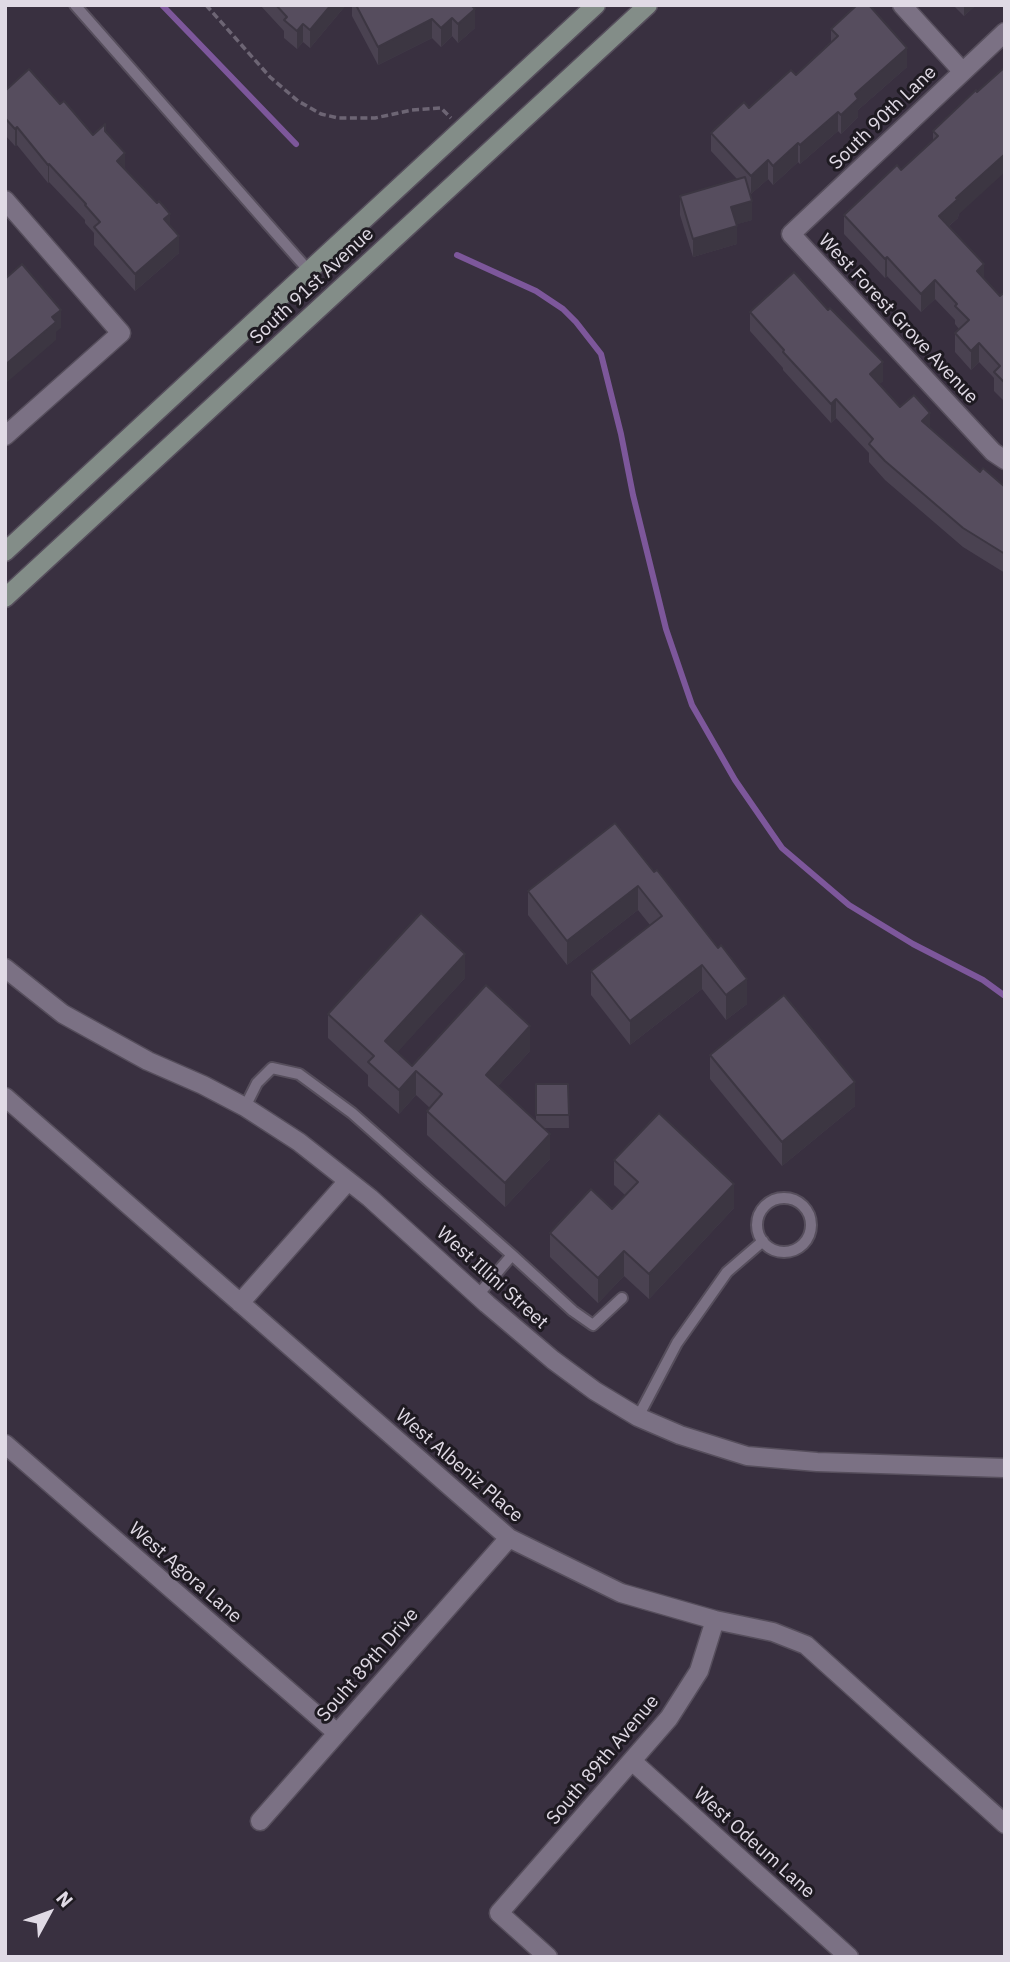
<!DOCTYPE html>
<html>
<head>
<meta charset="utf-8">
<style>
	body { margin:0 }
	#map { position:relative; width:1010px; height:1962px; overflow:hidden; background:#393040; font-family:"IBM Plex Sans",sans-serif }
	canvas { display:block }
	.frame { position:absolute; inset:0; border:7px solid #e0dae5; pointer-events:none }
	.north { position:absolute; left:14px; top:1878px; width:70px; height:70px; -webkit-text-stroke:5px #1e1a21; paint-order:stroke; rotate:49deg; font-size:19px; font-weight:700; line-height:28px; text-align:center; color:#e0dae5 }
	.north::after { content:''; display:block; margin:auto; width:24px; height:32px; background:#e0dae5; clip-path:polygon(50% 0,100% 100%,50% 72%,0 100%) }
</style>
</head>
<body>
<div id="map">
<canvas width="1010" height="1962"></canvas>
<div class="frame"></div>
<div class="north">N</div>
</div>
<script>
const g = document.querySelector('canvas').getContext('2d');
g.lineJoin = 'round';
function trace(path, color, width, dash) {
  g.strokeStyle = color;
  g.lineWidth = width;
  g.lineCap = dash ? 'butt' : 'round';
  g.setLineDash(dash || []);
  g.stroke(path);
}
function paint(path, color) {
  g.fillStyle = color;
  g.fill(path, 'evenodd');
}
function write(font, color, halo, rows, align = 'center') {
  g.font = font + ' "IBM Plex Sans",sans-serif';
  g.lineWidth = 6;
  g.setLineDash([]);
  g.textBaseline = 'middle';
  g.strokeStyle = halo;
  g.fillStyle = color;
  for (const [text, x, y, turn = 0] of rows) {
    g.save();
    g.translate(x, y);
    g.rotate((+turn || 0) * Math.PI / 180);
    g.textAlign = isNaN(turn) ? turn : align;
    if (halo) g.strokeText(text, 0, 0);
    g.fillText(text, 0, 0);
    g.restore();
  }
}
trace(new Path2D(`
	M 162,5 L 296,144
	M 457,255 L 536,291 L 563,309 L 576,322 L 601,354 L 621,434 L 633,495 L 666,629 L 692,705 L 735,780 L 782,848 L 849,905 L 913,944 L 983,980 L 1005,996`), '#7d579b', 6);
const lane = new Path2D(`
	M 75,5 L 309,271
	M 245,1107 L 257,1083 L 272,1068 L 299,1074 L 352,1113 L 512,1255 L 478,1295
	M757 1225a27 27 0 1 1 54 0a27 27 0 1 1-54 0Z
	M 512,1255 L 573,1311 L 593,1325 L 622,1298
	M 638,1417 L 677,1343 L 727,1272 L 763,1241`);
const street = new Path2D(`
	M 902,5 L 962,71
	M 1005,32 L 791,234 L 993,452 L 1005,460
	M 5,200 L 121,333 L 5,436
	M 5,968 L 63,1014 L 148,1061 L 203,1085 L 245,1107 L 299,1142 L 370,1198 L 487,1304 L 553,1360 L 595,1391 L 638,1417 L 680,1435 L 747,1456 L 817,1462 L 1005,1468
	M 5,1097 L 509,1538 L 621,1593 L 715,1620 L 773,1632 L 806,1645 L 1005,1824
	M 240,1303 L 348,1181
	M 5,1444 L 337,1733
	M 632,1761 L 849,1957
	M 260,1821 L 509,1538
	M 548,1957 L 499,1913 L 669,1718 L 699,1671 L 715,1620`);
const secondary = new Path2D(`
	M 5,552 L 596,5
	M 5,598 L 648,5`);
trace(lane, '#564e5c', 14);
trace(street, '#564e5c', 21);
trace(secondary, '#564e5c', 21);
trace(new Path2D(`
	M 206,5 L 270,77 L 298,101 L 321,114 L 338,118 L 375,118 L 412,110 L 441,108 L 451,118`), '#6d6574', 3.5, [7, 3.5]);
trace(lane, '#7b7184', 10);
trace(street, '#7b7184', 18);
trace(secondary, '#838d88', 18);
paint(new Path2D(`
	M 260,5 L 346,5 L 310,48 L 303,42 L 297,49 L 284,38 L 284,31 Z
	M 352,5 L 471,5 L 475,28 L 458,43 L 452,36 L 441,47 L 432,38 L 378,65 L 352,16 Z
	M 953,5 L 976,5 L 964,16 Z
	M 831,29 L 907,67 L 858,110 L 858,117 L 841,134 L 838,131 L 800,164 L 798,162 L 773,185 L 768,179 L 751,194 L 749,192 L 752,220 L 737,224 L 737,244 L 693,257 L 680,215 L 680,196 L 737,179 L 711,151 L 711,133 L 749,108 L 796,75 L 831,43 Z
	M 976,90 L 958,218 L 949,226 L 984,279 L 1000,296 L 1005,292 L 1005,402 L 994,391 L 994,378 L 979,362 L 971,370 L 955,352 L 955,333 L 959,329 L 955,324 L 955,320 L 935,299 L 921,312 L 887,276 L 885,278 L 844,234 L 844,215 L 901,170 L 933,141 L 933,131 Z
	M 5,91 L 60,104 L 93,135 L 105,131 L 125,169 L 170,225 L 179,253 L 135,291 L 94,245 L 94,233 L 85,223 L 85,220 L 49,182 L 48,183 L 17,145 L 15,146 L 5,135 Z
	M 750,312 L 883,381 L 879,384 L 900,407 L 930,428 L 980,472 L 1005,487 L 1005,573 L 963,547 L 885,480 L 869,462 L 869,453 L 836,418 L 831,423 L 783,370 L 783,368 L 750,331 Z
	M 615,823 L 747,1004 L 726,1020 L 702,989 L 630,1045 L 591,995 L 591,971 L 650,925 L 638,910 L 567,965 L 528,915 L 528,891 Z
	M 465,978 L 397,1052 L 412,1066 L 530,1051 L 498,1086 L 536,1121 L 536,1084 L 568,1084 L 569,1128 L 544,1128 L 550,1159 L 505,1207 L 427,1135 L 427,1111 L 430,1108 L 416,1095 L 399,1114 L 368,1086 L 368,1075 L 328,1038 L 328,1014 Z
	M 710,1055 L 855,1106 L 782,1166 L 710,1079 Z
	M 614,1160 L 734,1208 L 649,1299 L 624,1276 L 598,1303 L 550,1257 L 550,1233 L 612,1209 L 625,1195 L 614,1185 Z`), '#4a4251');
paint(new Path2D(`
	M 331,5 L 346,5 L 310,48 L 310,30 Z
	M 964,5 L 976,5 L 964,16 Z
	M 475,9 L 475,28 L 458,43 L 458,24 Z
	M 452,18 L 452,36 L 441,47 L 441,28 Z
	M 432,19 L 432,38 L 378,65 L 378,47 Z
	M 303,24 L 303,42 L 297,49 L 297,31 Z
	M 7,46 L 7,62 L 5,64 L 5,48 Z
	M 907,48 L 907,67 L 858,110 L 858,117 L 841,134 L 841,115 L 855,94 Z
	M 838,112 L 838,131 L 800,164 L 800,145 Z
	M 17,127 L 17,145 L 15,146 L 15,129 Z
	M 798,143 L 798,162 L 773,185 L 773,166 Z
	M 125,153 L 125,171 L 117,161 Z
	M 1005,154 L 1005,172 L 958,215 L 958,218 L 939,234 L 939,216 L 956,198 Z
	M 768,160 L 768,179 L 751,194 L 751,176 Z
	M 49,164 L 49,182 L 48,183 L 48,165 Z
	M 752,201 L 752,220 L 731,226 L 731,207 Z
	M 170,214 L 170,232 L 164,219 Z
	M 737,226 L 737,244 L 693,257 L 693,239 Z
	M 179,236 L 179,253 L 135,291 L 135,274 Z
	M 887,257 L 887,276 L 885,278 L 885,259 Z
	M 984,264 L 984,283 L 977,271 Z
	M 935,280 L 935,299 L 921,312 L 921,294 Z
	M 61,310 L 61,328 L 56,332 L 56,340 L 5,384 L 5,365 L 52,317 Z
	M 979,343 L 979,362 L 971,370 L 971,351 Z
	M 883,362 L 883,381 L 870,393 L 870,374 Z
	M 836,399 L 836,418 L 831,423 L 831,404 Z
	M 930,413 L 930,432 L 922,421 Z
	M 638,886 L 638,910 L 567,965 L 567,941 Z
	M 465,954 L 465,978 L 385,1066 L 385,1041 Z
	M 702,965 L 702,989 L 630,1045 L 630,1021 Z
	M 747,979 L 747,1004 L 726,1020 L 726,995 Z
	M 530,1026 L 530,1051 L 486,1099 L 486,1075 Z
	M 416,1071 L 416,1095 L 399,1114 L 399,1090 Z
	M 855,1082 L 855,1106 L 782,1166 L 782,1142 Z
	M 550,1134 L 550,1159 L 505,1207 L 505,1183 Z
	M 734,1184 L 734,1208 L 649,1299 L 649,1274 Z
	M 624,1251 L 624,1276 L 598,1303 L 598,1278 Z`), '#3c3642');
const building = new Path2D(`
	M 276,5 L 331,5 L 310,30 L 303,24 L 297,31 L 284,20 L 287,17 Z
	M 356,5 L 471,5 L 475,9 L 458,24 L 452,18 L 441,28 L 432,19 L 378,47 Z
	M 857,5 L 869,5 L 907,48 L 855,94 L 858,99 L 841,115 L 838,112 L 800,145 L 798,143 L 773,166 L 768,160 L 751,176 L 711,133 L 744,102 L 749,108 L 791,70 L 796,75 L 838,36 L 831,29 Z
	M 1005,67 L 1005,154 L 956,198 L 958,199 L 939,216 L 984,264 L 977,271 L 1000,296 L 1005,292 L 1005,383 L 994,372 L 1000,366 L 979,343 L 971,351 L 955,333 L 969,320 L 955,306 L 957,304 L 935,280 L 921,294 L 887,257 L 885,259 L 844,215 L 897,165 L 901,170 L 938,136 L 933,131 L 976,90 L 977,92 Z
	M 29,69 L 60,104 L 64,101 L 93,135 L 105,124 L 105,131 L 125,153 L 117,161 L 157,203 L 159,201 L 170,214 L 164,219 L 179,236 L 135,274 L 94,227 L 100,222 L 85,205 L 86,204 L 49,164 L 48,165 L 17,127 L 15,129 L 5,118 L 5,91 Z
	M 745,177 L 752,201 L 731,207 L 737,226 L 693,239 L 680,196 Z
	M 22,264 L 61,310 L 52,317 L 56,322 L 5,365 L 5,279 Z
	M 794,272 L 828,310 L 830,308 L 883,362 L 870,374 L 900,407 L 914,395 L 930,413 L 922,421 L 980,472 L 983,468 L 1005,487 L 1005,554 L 963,528 L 885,461 L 869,444 L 873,439 L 836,399 L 831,404 L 783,352 L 784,350 L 750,312 Z
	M 615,823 L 654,872 L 657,870 L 718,948 L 721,945 L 747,979 L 726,995 L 702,965 L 630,1021 L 591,971 L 662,916 L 638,886 L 567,941 L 528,891 Z
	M 421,913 L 465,954 L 385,1041 L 412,1066 L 486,985 L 530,1026 L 486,1075 L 550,1134 L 505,1183 L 427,1111 L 442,1094 L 416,1071 L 399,1090 L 368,1062 L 374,1056 L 328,1014 Z
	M 784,995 L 855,1082 L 782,1142 L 710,1055 Z
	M 536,1084 L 568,1084 L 569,1115 L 536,1115 Z
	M 659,1113 L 734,1184 L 649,1274 L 624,1251 L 598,1278 L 550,1233 L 591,1189 L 612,1209 L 638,1182 L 614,1160 Z`);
paint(building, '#564d5e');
trace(building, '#3c3642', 2);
write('19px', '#e0dae5', '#1e1a21', [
	["South 90th Lane",883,118,-44],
	["South 91st Avenue",312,286,-43],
	["West Forest Grove Avenue",898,319,47],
	["West Illini Street",492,1278,42],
	["West Albeniz Place",459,1466,41],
	["West Agora Lane",185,1573,41],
	["Souht 89th Drive",368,1665,-49],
	["South 89th Avenue",603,1760,-50],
	["West Odeum Lane",754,1843,42]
]);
</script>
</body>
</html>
